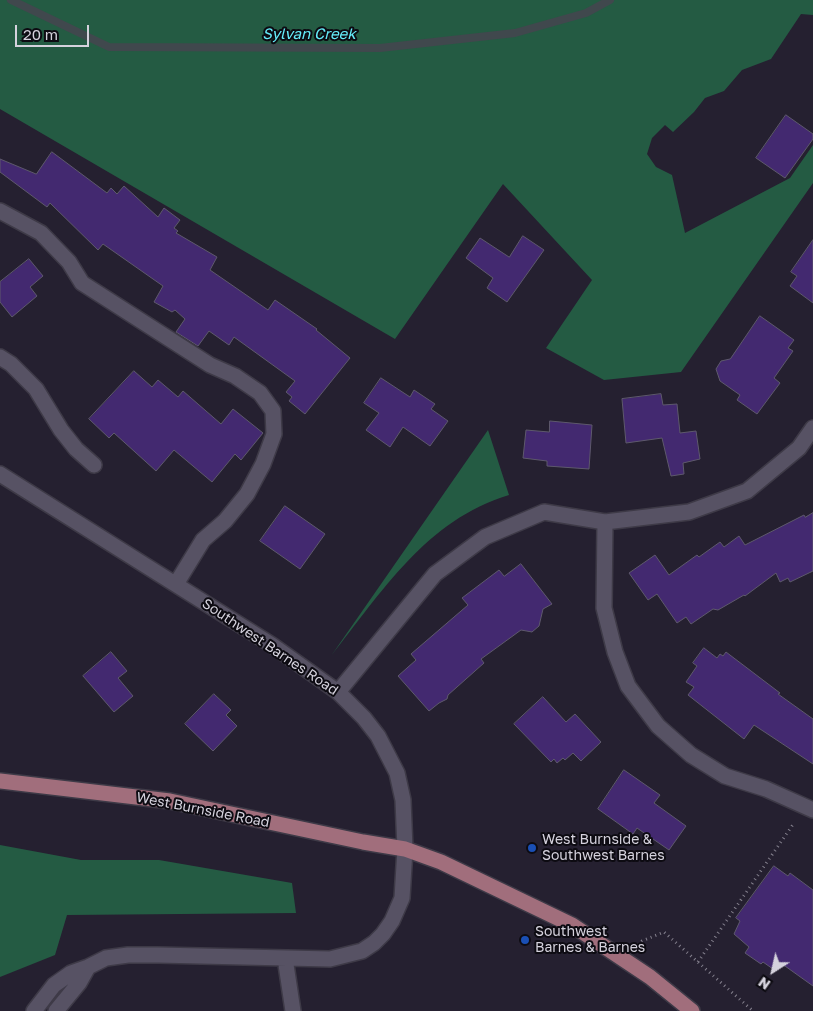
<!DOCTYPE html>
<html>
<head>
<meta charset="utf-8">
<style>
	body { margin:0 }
	#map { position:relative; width:813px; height:1011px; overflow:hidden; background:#252030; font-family:"Golos Text",sans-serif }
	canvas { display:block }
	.north { position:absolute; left:748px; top:946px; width:50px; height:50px; -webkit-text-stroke:4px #0d0b12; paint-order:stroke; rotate:215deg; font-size:14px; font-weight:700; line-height:20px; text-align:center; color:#d5d2dd }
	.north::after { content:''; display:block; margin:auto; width:18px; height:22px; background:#d5d2dd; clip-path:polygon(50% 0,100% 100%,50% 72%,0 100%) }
	.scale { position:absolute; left:15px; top:25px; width:74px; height:22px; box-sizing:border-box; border:2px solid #d5d2dd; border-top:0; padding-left:6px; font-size:15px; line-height:18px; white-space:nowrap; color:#d5d2dd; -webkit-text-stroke:4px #0d0b12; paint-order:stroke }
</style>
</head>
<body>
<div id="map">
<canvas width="813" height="1011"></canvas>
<div class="north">N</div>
<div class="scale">20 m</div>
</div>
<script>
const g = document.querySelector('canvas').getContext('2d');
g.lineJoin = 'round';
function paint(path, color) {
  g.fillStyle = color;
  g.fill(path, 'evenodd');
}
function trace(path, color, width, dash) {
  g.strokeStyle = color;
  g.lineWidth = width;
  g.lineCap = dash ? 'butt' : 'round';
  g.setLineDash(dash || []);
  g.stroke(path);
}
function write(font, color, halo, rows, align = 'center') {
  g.font = font + ' "Golos Text",sans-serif';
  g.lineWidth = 4;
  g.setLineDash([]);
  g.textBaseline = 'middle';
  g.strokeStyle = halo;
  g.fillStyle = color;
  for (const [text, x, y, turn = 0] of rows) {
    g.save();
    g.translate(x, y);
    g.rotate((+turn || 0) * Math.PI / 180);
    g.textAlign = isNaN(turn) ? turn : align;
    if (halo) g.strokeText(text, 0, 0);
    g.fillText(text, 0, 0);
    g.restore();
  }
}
paint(new Path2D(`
	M 0,0 L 813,0 L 813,15 L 801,14 L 771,59 L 742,70 L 724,91 L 705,98 L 694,112 L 673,132 L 665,125 L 652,138 L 647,154 L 656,167 L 672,175 L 685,233 L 790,178 L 813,145 L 813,183 L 681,372 L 604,380 L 546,348 L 592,280 L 503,184 L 395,339 L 0,109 Z
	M 488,430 L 509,495 C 426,520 382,592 331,656 Z
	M 0,845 L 81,860 L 159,860 L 292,883 L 296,913 L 67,915 L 55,955 L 0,977 Z`), '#245b43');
trace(new Path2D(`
	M 11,0 L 109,47 L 380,48 L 515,33 L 586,13 L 610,0`), '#40484d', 8);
const building = new Path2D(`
	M 786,115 L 813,134 L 813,139 L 785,178 L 756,158 Z
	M 52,152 L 107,193 L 111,188 L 117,194 L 124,186 L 158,217 L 164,208 L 180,220 L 174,228 L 178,231 L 176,233 L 217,257 L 210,270 L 268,310 L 275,300 L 317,329 L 316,330 L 350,358 L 305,414 L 289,401 L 292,397 L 286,392 L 295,381 L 234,337 L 229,345 L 209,331 L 198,346 L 176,332 L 185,319 L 175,310 L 172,312 L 154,302 L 163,286 L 103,244 L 98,250 L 50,203 L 47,207 L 0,172 L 0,159 L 36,174 Z
	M 523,236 L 544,250 L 507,302 L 487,288 L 493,278 L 466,258 L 480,238 L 509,257 Z
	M 813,240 L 813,303 L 790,286 L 797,276 L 791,272 Z
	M 29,259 L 43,276 L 30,287 L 37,296 L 12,317 L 0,302 L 0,282 Z
	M 760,316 L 794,340 L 788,348 L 793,351 L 774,378 L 780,383 L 757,414 L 737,400 L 740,395 L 720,381 L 716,369 L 721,361 L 730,359 Z
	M 134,371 L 152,387 L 158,380 L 178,397 L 183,391 L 221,424 L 233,409 L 263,433 L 241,460 L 235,454 L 212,482 L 174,450 L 156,471 L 114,433 L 109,438 L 89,419 Z
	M 381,378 L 410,397 L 414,390 L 435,404 L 431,409 L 448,421 L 430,446 L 403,427 L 390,447 L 366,430 L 379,413 L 364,403 Z
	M 661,394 L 663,405 L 677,404 L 680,433 L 696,431 L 700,459 L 683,463 L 684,474 L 671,476 L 662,438 L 626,443 L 622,399 Z
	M 550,421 L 592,425 L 589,469 L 547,466 L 547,461 L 523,458 L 526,430 L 549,432 Z
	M 285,506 L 325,534 L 300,569 L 260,541 Z
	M 813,513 L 813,571 L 790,582 L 788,578 L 780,582 L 776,573 L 745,596 L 744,595 L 718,610 L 713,609 L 691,624 L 686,617 L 677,623 L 657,594 L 648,600 L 629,573 L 655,555 L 669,575 L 697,555 L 699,557 L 720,542 L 724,547 L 739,536 L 745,545 L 804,515 L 805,517 Z
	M 521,564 L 552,604 L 543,609 L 539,626 L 532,632 L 521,630 L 481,659 L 484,663 L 448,695 L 447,699 L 439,703 L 429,711 L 398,676 L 416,660 L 411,654 L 468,605 L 462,598 L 499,570 L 504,576 Z
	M 704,648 L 717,658 L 720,654 L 723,656 L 726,652 L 780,693 L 778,694 L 813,719 L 813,764 L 754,725 L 744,739 L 688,695 L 694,687 L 686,682 L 697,666 L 693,663 Z
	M 111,652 L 127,671 L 118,678 L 133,696 L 114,712 L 83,676 Z
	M 214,694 L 231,710 L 226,715 L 237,726 L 213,751 L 185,724 Z
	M 543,697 L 566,722 L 575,714 L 601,742 L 581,761 L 573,753 L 565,760 L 563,758 L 557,763 L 554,759 L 551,762 L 514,724 Z
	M 624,770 L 660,795 L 654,803 L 686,826 L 669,850 L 637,828 L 633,834 L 598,809 Z
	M 774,866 L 788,876 L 790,873 L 813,890 L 813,986 L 778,961 L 773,969 L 763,962 L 761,964 L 745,953 L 749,947 L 734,934 L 740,921 L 736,918 Z`);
paint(building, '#432970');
trace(building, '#5e596c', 1);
const minor = new Path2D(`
	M 0,211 L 41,233 L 69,262 L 82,283 L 210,365 L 235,376 L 260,393 L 273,411 L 274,434 L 263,464 L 247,494 L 225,521 L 203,540 L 176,584
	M 0,357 L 11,364 L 36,389 L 61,430 L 76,449 L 94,465
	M 0,474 L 272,645 L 338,692 L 364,718 L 378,736 L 397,773 L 403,800 L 405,849 L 402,898 L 392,921 L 383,934 L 374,943 L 362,951 L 330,959 L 158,955 L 128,955 L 106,958 L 88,967 L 71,973 L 54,985 L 34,1011
	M 605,522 L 604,608 L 615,652 L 628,686 L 658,726 L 691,755 L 725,776 L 766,789 L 813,810
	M 338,692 L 435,574 L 485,537 L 544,512 L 605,522 L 689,512 L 747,491 L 799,448 L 813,428
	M 285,958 L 293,1011
	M 56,1011 L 79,983 L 88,967`);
const major = new Path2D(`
	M 0,781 L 170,801 L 363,842 L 405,849 L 441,862 L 572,925 L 650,977 L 692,1011`);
trace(minor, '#3e3a47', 18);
trace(major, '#3e3a47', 18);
trace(new Path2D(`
	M 638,945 L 642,941 L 664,932 L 753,1011
	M 698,962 L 794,823`), '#85818e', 3, [1, 4]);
trace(minor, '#575264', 15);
trace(major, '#a16e7c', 15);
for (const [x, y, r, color] of [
	[532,848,5,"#1a4fb4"],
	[525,940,5,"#1a4fb4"]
]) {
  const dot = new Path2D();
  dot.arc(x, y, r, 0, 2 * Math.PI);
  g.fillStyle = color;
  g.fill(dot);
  trace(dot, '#0d0b12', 2);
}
write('14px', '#d5d2dd', '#0d0b12', [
	["Southwest Barnes Road",270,647,34],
	["West Burnside Road",203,810,11]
]);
write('14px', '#d5d2dd', '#0d0b12', [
	["West Burnside &",542,840],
	["Southwest Barnes",542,856],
	["Southwest",535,932],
	["Barnes & Barnes",535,948]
], 'left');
write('italic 15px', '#65edfa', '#0d0b12', [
	["Sylvan Creek",309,34]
]);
</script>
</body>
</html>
